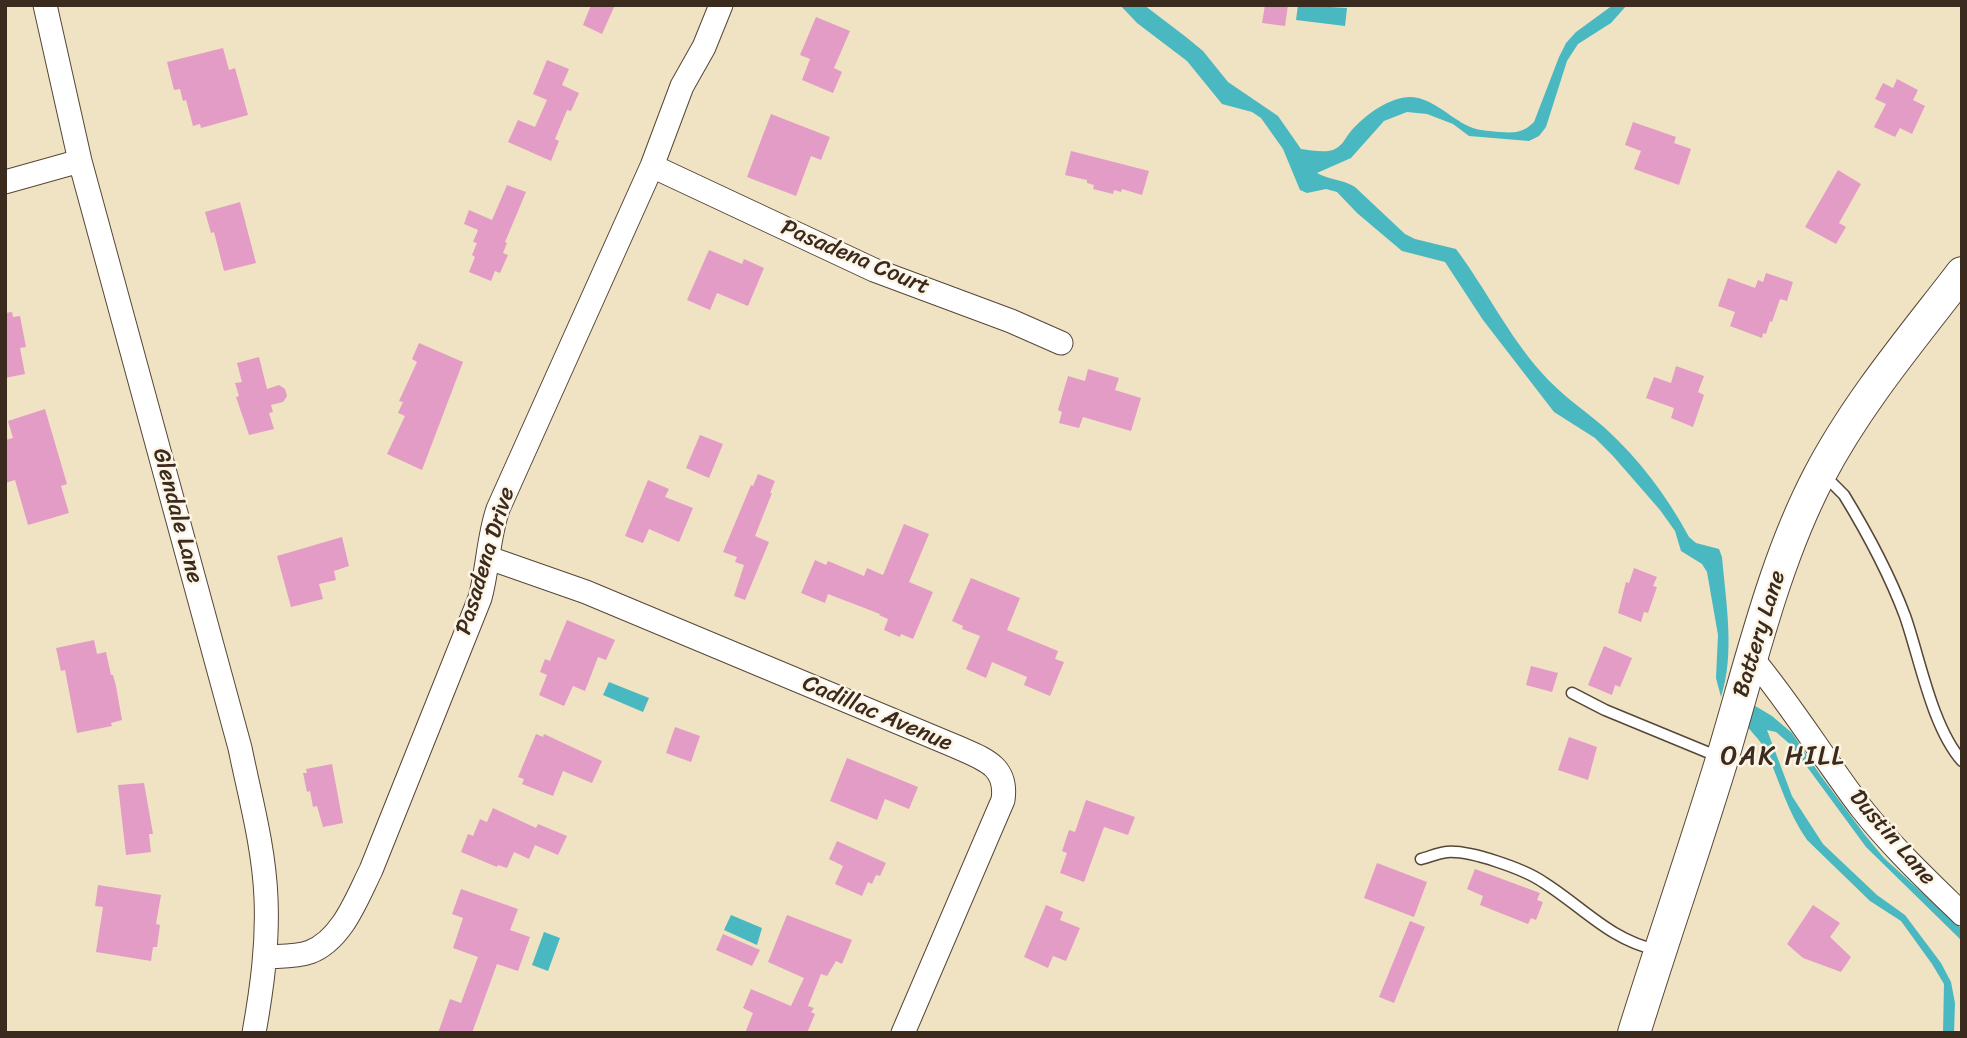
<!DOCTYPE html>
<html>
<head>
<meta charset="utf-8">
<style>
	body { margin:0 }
	#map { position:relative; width:1967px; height:1038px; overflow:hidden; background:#f0e3c4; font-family:Sriracha,sans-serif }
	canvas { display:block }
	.frame { position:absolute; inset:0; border:7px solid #3b2a1e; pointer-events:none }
</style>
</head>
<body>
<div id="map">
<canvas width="1967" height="1038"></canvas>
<div class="frame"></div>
</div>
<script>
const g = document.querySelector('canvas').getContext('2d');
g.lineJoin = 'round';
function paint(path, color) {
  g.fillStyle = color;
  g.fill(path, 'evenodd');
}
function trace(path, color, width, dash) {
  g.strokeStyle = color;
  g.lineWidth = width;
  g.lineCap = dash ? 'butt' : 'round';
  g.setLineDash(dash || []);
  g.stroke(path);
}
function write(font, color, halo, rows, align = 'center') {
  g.font = font + ' Sriracha,sans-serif';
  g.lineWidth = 5;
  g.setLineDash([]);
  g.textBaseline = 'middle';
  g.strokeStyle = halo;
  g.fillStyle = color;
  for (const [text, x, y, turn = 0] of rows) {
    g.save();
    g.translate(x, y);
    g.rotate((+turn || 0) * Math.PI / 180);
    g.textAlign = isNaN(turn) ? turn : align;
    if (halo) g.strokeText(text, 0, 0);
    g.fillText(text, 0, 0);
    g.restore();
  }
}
paint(new Path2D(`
	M 1120,5 L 1144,5 L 1186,37 L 1203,51 L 1228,82 L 1278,116 L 1301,149 C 1311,150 1323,153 1333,150 C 1343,146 1345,138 1351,131 C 1365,115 1389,97 1411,97 C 1434,98 1453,121 1473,128 C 1481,131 1492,131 1500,132 C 1515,133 1523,133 1534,122 L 1559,57 L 1566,43 L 1576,32 L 1613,5 L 1627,5 L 1611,23 L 1578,44 L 1567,61 L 1546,127 L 1539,136 L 1529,141 L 1469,136 L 1453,124 L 1427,114 L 1407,112 L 1384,121 L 1351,158 L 1317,173 C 1329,180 1343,179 1355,187 L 1405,234 L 1415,239 L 1456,249 C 1486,289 1508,335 1541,372 C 1560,394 1583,409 1605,428 C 1640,460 1667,496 1689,537 L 1696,543 L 1719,549 L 1722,557 C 1726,603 1735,654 1721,697 L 1716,678 L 1718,635 L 1707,572 L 1702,564 L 1681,551 L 1675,531 L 1660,510 L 1613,456 L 1595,438 L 1554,412 L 1483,320 L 1445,262 L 1402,251 L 1357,213 L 1337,192 L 1326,189 L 1307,193 L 1300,190 L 1283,149 L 1261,118 L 1252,112 L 1222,104 L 1187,61 L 1137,23 Z
	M 1298,5 L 1347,8 L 1345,26 L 1296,20 Z
	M 609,682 L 649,698 L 643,712 L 603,695 Z
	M 1752,704 L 1772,716 L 1792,733 L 1821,776 L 1865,835 L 1884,858 L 1962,929 L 1962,941 L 1866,847 L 1791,745 L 1776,732 L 1767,730 L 1792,796 L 1823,844 L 1877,895 L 1905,915 L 1941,963 L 1951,982 L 1955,1003 L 1954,1033 L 1943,1033 L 1944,984 L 1932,964 L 1901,921 L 1870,901 L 1807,840 C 1788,813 1780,783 1767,753 C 1763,743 1753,734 1747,726 Z
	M 731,915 L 762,928 L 757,945 L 724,930 Z
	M 544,932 L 560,938 L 548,971 L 532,965 Z`), '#49b8c1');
paint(new Path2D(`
	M 591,5 L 615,5 L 602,34 L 583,25 Z
	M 1265,5 L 1288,5 L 1285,26 L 1262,23 Z
	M 816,17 L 850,31 L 834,68 L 842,72 L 833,93 L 802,80 L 810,59 L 800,55 Z
	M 223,48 L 229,70 L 235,68 L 248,115 L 201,128 L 200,124 L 193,126 L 186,100 L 183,101 L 180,89 L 174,90 L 167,62 Z
	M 547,60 L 569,69 L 562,85 L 579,93 L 571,111 L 567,110 L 555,139 L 559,141 L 551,161 L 508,142 L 518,120 L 535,127 L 547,100 L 533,94 Z
	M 1897,79 L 1918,90 L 1913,100 L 1925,106 L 1912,134 L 1900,128 L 1895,137 L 1874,127 L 1886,104 L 1875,99 L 1883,83 L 1893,88 Z
	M 771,114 L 830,137 L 821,160 L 811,156 L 796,196 L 747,177 Z
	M 1633,122 L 1676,137 L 1674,143 L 1691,149 L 1679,185 L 1634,169 L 1641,151 L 1625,145 Z
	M 1071,151 L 1149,171 L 1142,195 L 1122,189 L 1121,192 L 1114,190 L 1113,194 L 1093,189 L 1094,185 L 1087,183 L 1087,180 L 1065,175 Z
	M 1838,170 L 1861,184 L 1839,223 L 1846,227 L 1836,244 L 1805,227 Z
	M 507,185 L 526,192 L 505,242 L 507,243 L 503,253 L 508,255 L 500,273 L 495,271 L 491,281 L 469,272 L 475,257 L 472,255 L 477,243 L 473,242 L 478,230 L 464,224 L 469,210 L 492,220 Z
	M 240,202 L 256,263 L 224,271 L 214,232 L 211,233 L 205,212 Z
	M 709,250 L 742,264 L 744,259 L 764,268 L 748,306 L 717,293 L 710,310 L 687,300 Z
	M 1766,273 L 1793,282 L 1787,301 L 1780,299 L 1772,322 L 1770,321 L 1766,334 L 1763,333 L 1762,338 L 1730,326 L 1735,312 L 1718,306 L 1728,278 L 1755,288 L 1758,280 L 1763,282 Z
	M 12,312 L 13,317 L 20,316 L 26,347 L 20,348 L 25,374 L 5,378 L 5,313 Z
	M 419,343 L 463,362 L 422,470 L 387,454 L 405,416 L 398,413 L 403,402 L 399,401 L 417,362 L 412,359 Z
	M 259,357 L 267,389 L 279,385 L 285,389 L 287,396 L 283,402 L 271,405 L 273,412 L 269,413 L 274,429 L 249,435 L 236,397 L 239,396 L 235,383 L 242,382 L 237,363 Z
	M 1676,366 L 1704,376 L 1698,392 L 1704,395 L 1693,427 L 1671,418 L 1674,408 L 1646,398 L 1654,377 L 1671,383 Z
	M 1088,369 L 1119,378 L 1115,390 L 1141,398 L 1131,431 L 1083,417 L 1079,428 L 1059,423 L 1062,412 L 1058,410 L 1068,376 L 1085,381 Z
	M 45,409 L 67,484 L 61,486 L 69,513 L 28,525 L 15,480 L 5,483 L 5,440 L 13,438 L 8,421 Z
	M 700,435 L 723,444 L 709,478 L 686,468 Z
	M 758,474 L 775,481 L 770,493 L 772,493 L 755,536 L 769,542 L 745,600 L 734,596 L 744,565 L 735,562 L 737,557 L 723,552 L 751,485 L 753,486 Z
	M 648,480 L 669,489 L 665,497 L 693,508 L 679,542 L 649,529 L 643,543 L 625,536 Z
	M 904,524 L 929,534 L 909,582 L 933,592 L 913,639 L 901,634 L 900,637 L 884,630 L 888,619 L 879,615 L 880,614 L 828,594 L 825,603 L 801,593 L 815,560 L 826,565 L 828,561 L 864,576 L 867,568 L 883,575 Z
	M 342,537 L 349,566 L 334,571 L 336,580 L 319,584 L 323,599 L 291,607 L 277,556 Z
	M 1634,568 L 1657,577 L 1653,586 L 1657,587 L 1648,613 L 1644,612 L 1641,622 L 1618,613 L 1626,582 L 1629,583 Z
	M 971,578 L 1020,598 L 1007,630 L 1058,651 L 1055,659 L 1064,662 L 1050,696 L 1024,685 L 1027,677 L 992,662 L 986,678 L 966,669 L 980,636 L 962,629 L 963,626 L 952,621 Z
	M 567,620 L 615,640 L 606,660 L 598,657 L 585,691 L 573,686 L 564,706 L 539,695 L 547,675 L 540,672 L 545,659 L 550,661 Z
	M 94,640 L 97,654 L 106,652 L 111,675 L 113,675 L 116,686 L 122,720 L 111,723 L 112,726 L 77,733 L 65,670 L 61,671 L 56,648 Z
	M 1604,646 L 1632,658 L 1620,687 L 1615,685 L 1612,695 L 1588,685 Z
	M 1531,666 L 1558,673 L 1552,692 L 1526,685 Z
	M 675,727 L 700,736 L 691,762 L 666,753 Z
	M 536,734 L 543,737 L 544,734 L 602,761 L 592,783 L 563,771 L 553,796 L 522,784 L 524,779 L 518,777 Z
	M 1569,737 L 1597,747 L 1588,780 L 1558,770 Z
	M 847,758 L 918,787 L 909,809 L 885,799 L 877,820 L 830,801 Z
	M 332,764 L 343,823 L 323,827 L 317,806 L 313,807 L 310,791 L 307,792 L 303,773 L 307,773 L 306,769 Z
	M 144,783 L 153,834 L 149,834 L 151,852 L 126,855 L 118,785 Z
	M 1086,800 L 1135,817 L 1128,835 L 1104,827 L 1084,882 L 1060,873 L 1067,853 L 1062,851 L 1069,830 L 1075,832 Z
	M 493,808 L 536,828 L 538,824 L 567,836 L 558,855 L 535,845 L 529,859 L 514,852 L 507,868 L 498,865 L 497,867 L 461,852 L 468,834 L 473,836 L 480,819 L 487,822 Z
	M 837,841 L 886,863 L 880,876 L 876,875 L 872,884 L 868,882 L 862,896 L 835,884 L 843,866 L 829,859 Z
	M 1377,863 L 1427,882 L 1414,917 L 1364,898 Z
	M 1475,869 L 1540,893 L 1537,900 L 1543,902 L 1536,920 L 1531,918 L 1528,924 L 1480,905 L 1483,896 L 1467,889 Z
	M 98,885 L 161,895 L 156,924 L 160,925 L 157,947 L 153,947 L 151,961 L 96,952 L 103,907 L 95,906 Z
	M 461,889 L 518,909 L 510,930 L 530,937 L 518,971 L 497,964 L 472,1033 L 438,1033 L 450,999 L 461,1003 L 478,957 L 453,948 L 463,918 L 452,914 Z
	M 1046,905 L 1063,912 L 1060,920 L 1080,928 L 1066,961 L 1053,956 L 1048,968 L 1024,957 Z
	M 1813,905 L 1840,923 L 1830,937 L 1851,957 L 1841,972 L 1803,958 L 1787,944 Z
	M 787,915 L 852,940 L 842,964 L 836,961 L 827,976 L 821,974 L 808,1006 L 814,1008 L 811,1012 L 815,1014 L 807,1033 L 745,1033 L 753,1013 L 743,1008 L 751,989 L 791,1006 L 804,978 L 768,962 Z
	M 1410,921 L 1425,927 L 1394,1003 L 1379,997 Z
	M 723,934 L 760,950 L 752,966 L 716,950 Z`), '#e39cc5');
const service = new Path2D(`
	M 1822,477 L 1833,484 L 1844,495 C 1866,531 1890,576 1905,616 C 1920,659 1932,727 1962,761
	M 1572,693 L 1605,710 L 1719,757
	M 1421,859 C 1429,857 1438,853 1447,852 C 1470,850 1524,869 1543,882 C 1583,907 1610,940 1657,950`);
const minor = new Path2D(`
	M 45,5 L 80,161 L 240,748 C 250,797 264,847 266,898 C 268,944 262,988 254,1033
	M 652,166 L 874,270 L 1011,321 L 1061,343
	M 5,182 L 80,161
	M 489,558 L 586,592 L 957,747 C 984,759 1008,766 1003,800 L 903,1033
	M 1752,658 C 1792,706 1824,759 1862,809 C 1892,847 1927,880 1962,914
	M 266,957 C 280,956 296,957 310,952 C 342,940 357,898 371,870 L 480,598 C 488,569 488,538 498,509 L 652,166 L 682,86 L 704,47 L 721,5`);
const secondary = new Path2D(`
	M 1634,1033 C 1663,940 1695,848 1723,756 C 1751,663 1774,562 1819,476 C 1857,403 1912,338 1962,273`);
trace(service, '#564637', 13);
trace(minor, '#564637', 25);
trace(secondary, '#564637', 34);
trace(service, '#fff', 10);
trace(minor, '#fff', 23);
trace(secondary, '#fff', 32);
write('23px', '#3b2a1e', '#fcf5e5', [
	["Pasadena Court",855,258,23],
	["Glendale Lane",177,516,75],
	["Pasadena Drive",486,561,-73],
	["Battery Lane",1760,634,-73],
	["Cadillac Avenue",877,714,23],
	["Dustin Lane",1892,838,49]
]);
g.letterSpacing = '2px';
write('26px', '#3b2a1e', '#fcf5e5', [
	["OAK HILL",1783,757]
]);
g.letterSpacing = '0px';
</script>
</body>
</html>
